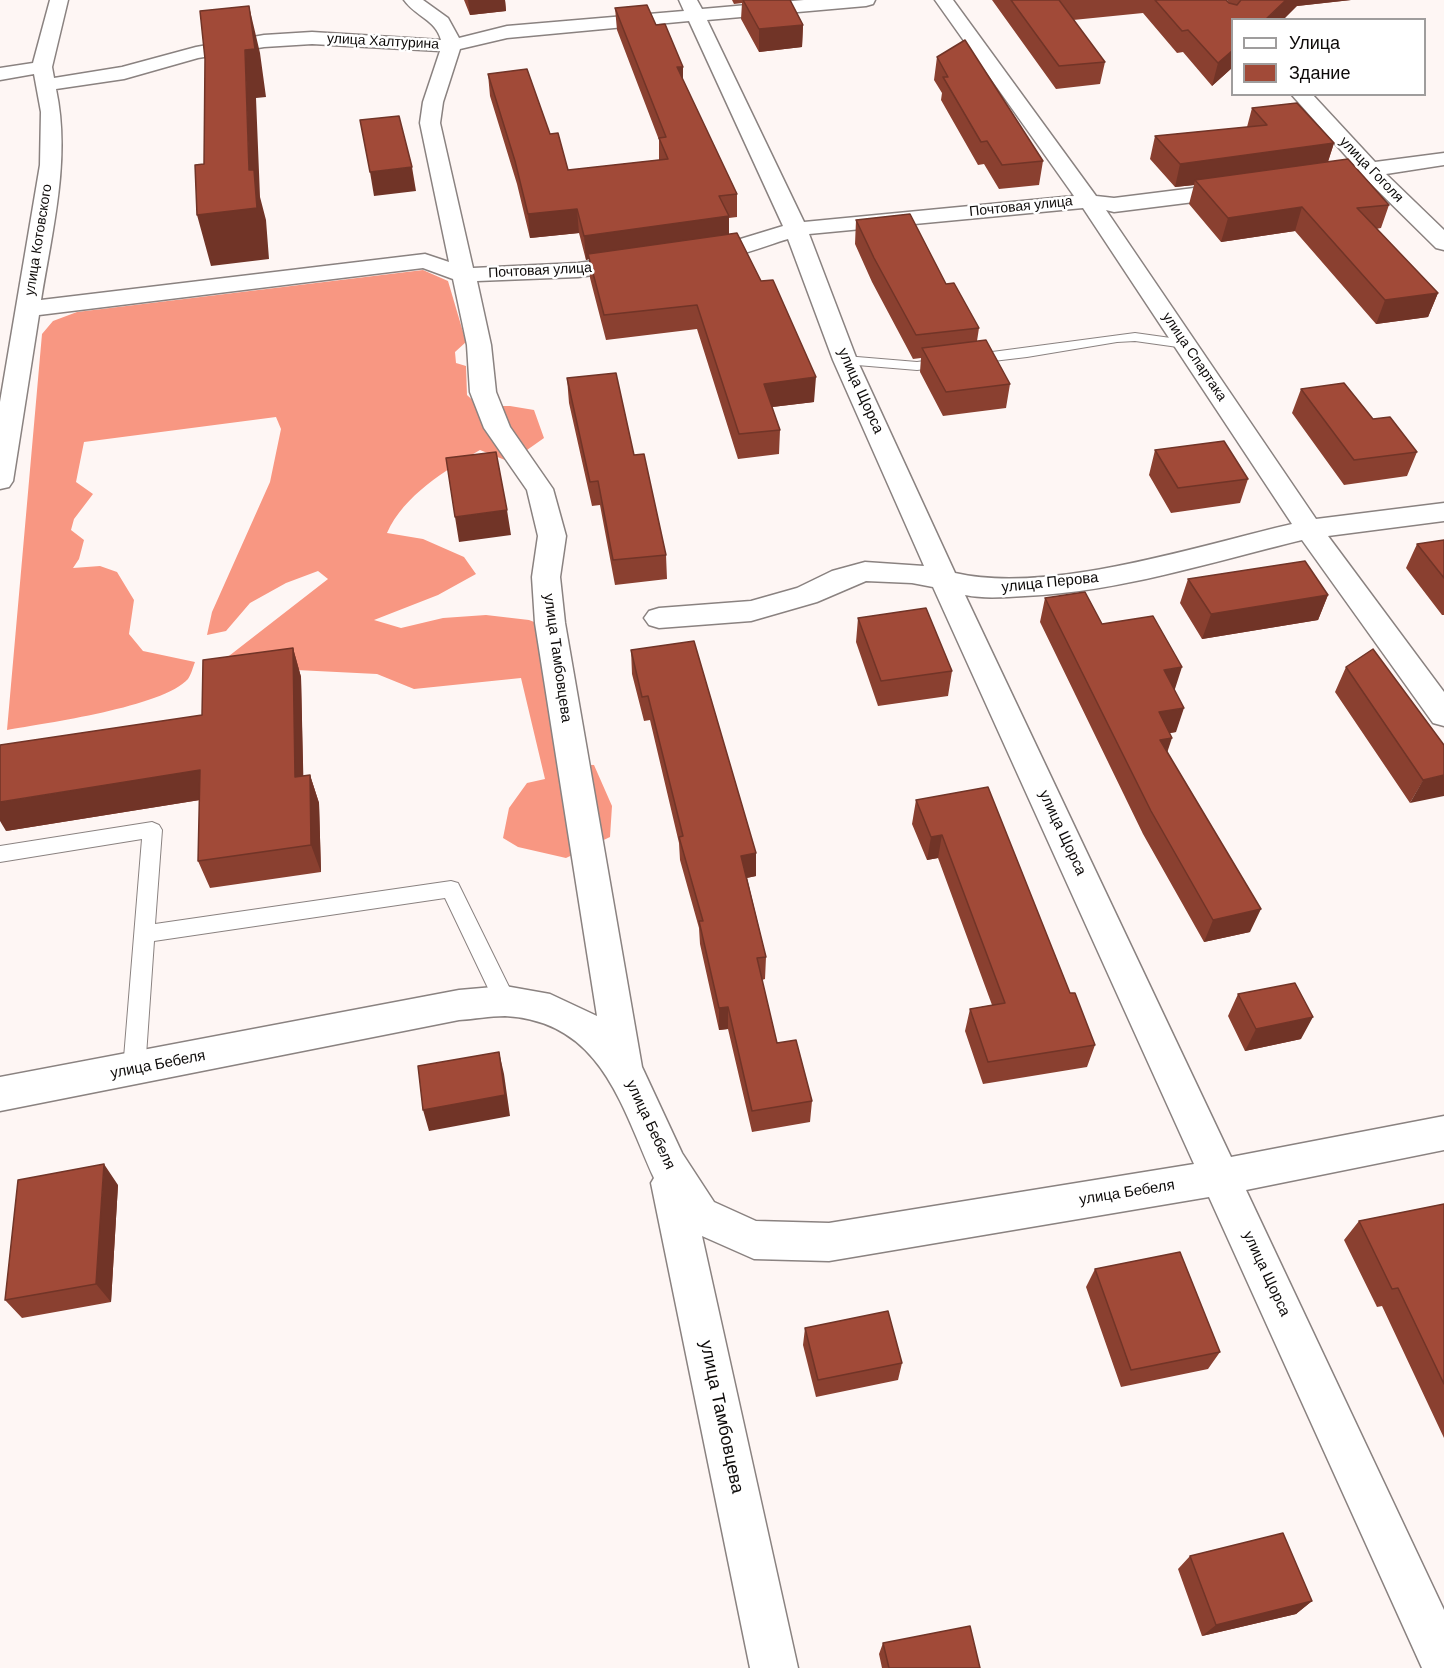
<!DOCTYPE html>
<html>
<head>
<meta charset="utf-8">
<style>
	body { margin:0 }
	#map { position:relative; width:1444px; height:1668px; overflow:hidden; background:#fef6f4; font-family:"DM Sans",sans-serif }
	canvas { display:block }
	.legend { position:absolute; left:1231px; top:18px; width:195px; height:78px; box-sizing:border-box; background:#fff; border:2px solid #9f9d9d; margin:0; padding:8px 10px; list-style:none; font-size:18px; color:#0e0b0a }
	.legend li { display:flex; align-items:center; gap:12px; height:30px }
	.legend b { width:30px; border:2px solid #9f9d9d }
</style>
</head>
<body>
<div id="map">
<canvas width="1444" height="1668"></canvas>
<ul class="legend">
<li><b style="height:8px;background:#fff"></b>Улица</li>
<li><b style="height:16px;background:#a14a38"></b>Здание</li>
</ul>
</div>
<script>
const g = document.querySelector('canvas').getContext('2d');
g.lineJoin = 'round';
function paint(path, color) {
  g.fillStyle = color;
  g.fill(path, 'evenodd');
}
function trace(path, color, width, dash) {
  g.strokeStyle = color;
  g.lineWidth = width;
  g.lineCap = dash ? 'butt' : 'round';
  g.setLineDash(dash || []);
  g.stroke(path);
}
function write(font, color, halo, rows, align = 'center') {
  g.font = font + ' "DM Sans",sans-serif';
  g.lineWidth = 5;
  g.setLineDash([]);
  g.textBaseline = 'middle';
  g.strokeStyle = halo;
  g.fillStyle = color;
  for (const [text, x, y, turn = 0] of rows) {
    g.save();
    g.translate(x, y);
    g.rotate((+turn || 0) * Math.PI / 180);
    g.textAlign = isNaN(turn) ? turn : align;
    if (halo) g.strokeText(text, 0, 0);
    g.fillText(text, 0, 0);
    g.restore();
  }
}
paint(new Path2D(`
	M 423,270 L 448,281 L 466,342 L 455,352 L 456,363 L 466,366 L 467,395 L 479,406 L 510,406 L 534,410 L 544,438 L 510,462 L 480,450 C 446,470 404,495 387,533 L 423,539 L 464,557 L 476,574 L 438,595 L 374,620 L 401,628 L 443,618 L 486,615 L 529,620 L 547,627 L 555,701 L 550,718 L 558,750 L 569,764 L 594,765 L 612,806 L 610,837 L 566,858 L 518,847 L 503,838 L 509,808 L 527,783 L 545,779 L 521,678 L 414,689 L 377,674 L 216,666 L 328,579 L 318,571 L 286,583 L 250,603 L 226,631 L 207,635 L 212,612 L 270,482 L 281,429 L 276,417 L 84,442 L 76,482 L 93,494 L 74,519 L 71,530 L 84,540 L 79,559 L 73,568 L 100,566 L 117,572 L 134,600 L 129,634 L 143,651 L 195,662 C 193,667 191,675 188,679 C 163,707 46,723 7,730 L 42,334 L 53,321 L 77,312 Z`), '#f89782');
const lane = new Path2D(`
	M 1135,333 L 1185,340 L 1192,344 L 1185,348 L 1135,341 L 1117,342 L 1027,357 L 917,370 L 845,364 L 838,360 L 845,356 L 917,362 Z
	M 152,822 L 159,825 L 162,830 L 155,924 L 451,881 L 458,883 L 516,1001 L 513,1007 L 505,1010 L 497,1007 L 445,898 L 154,941 L 145,1070 L 142,1077 L 134,1080 L 126,1077 L 123,1070 L 142,839 L 0,862 L 0,846 Z`);
const street = new Path2D(`
	M 50,0 L 68,0 L 52,67 L 54,78 L 122,67 L 196,47 L 264,35 L 312,32 L 441,40 C 436,20 415,16 404,0 L 423,0 L 448,18 L 459,38 L 507,26 L 684,11 L 679,0 L 697,0 L 702,9 L 804,0 L 875,0 L 873,4 L 866,6 L 707,20 L 804,222 L 1074,196 L 935,0 L 953,0 L 1096,196 L 1114,198 L 1234,183 L 1242,185 L 1245,190 L 1242,195 L 1234,197 L 1114,212 L 1106,210 L 1316,519 L 1444,503 L 1444,521 L 1328,536 L 1444,692 L 1444,726 L 1433,723 L 1302,540 C 1211,562 1119,592 1025,596 C 1005,597 985,599 965,595 L 1231,1157 L 1444,1116 L 1444,1150 L 1246,1190 L 1444,1610 L 1444,1668 L 1422,1668 L 1209,1197 L 829,1261 L 754,1259 L 702,1236 L 798,1668 L 750,1668 L 651,1183 L 654,1178 C 621,1105 601,1021 505,1016 C 490,1016 474,1019 459,1020 L 0,1111 L 0,1077 L 459,990 L 505,986 L 550,994 L 597,1016 L 535,623 L 532,577 L 538,536 L 527,490 L 484,428 L 470,392 L 467,345 L 453,279 L 423,268 L 39,315 L 13,481 L 9,487 L 0,489 L 0,402 L 40,165 L 41,112 L 34,74 L 0,80 L 0,68 L 33,63 ZM 689,21 L 783,226 L 724,244 L 690,249 L 687,254 L 690,259 C 718,266 761,247 788,239 L 833,360 L 924,566 L 865,562 L 832,571 L 797,588 L 751,601 L 659,608 L 649,611 L 644,618 L 649,625 L 659,628 L 751,621 L 817,602 L 866,581 L 912,583 L 933,587 L 1194,1164 L 829,1223 L 756,1221 L 714,1202 L 682,1153 L 642,1067 L 565,623 L 560,577 L 566,536 L 553,489 L 510,427 L 496,392 L 491,345 L 477,281 L 578,277 L 632,270 L 640,268 L 643,263 L 640,258 L 632,256 L 578,263 L 473,268 L 440,123 L 443,102 L 460,49 L 507,38 ZM 312,44 L 440,51 L 423,102 L 420,123 L 449,262 L 425,254 L 41,300 C 52,231 71,159 56,89 L 124,79 L 198,58 L 264,47 ZM 1083,208 L 1292,524 C 1197,546 1049,595 955,573 L 857,360 L 809,234 Z
	M 1291,94 L 1312,94 L 1375,162 L 1444,153 L 1444,165 L 1386,174 L 1444,230 L 1444,250 L 1436,248 L 1364,177 L 1315,183 L 1307,182 L 1304,177 L 1307,172 L 1354,165 Z`);
trace(lane, '#8a8280', 2);
trace(street, '#8a8280', 3);
paint(lane, '#fff');
paint(street, '#fff');
paint(new Path2D(`
	M 464,0 L 505,0 L 506,11 L 470,15 Z
	M 732,0 L 790,0 L 803,25 L 802,47 L 759,52 L 741,19 L 742,3 L 734,4 Z
	M 992,0 L 1226,0 L 1230,4 L 1227,0 L 1351,0 L 1297,6 L 1233,20 L 1233,67 L 1212,86 L 1183,52 L 1177,53 L 1143,13 L 1073,20 L 1105,62 L 1100,84 L 1056,89 Z
	M 615,8 L 656,25 L 683,67 L 683,81 L 737,194 L 737,217 L 729,218 L 729,234 L 814,402 L 772,407 L 780,430 L 779,454 L 738,459 L 697,329 L 606,340 L 590,278 L 589,259 L 586,260 L 579,233 L 530,238 L 517,184 L 490,96 L 488,74 L 550,134 L 568,170 L 659,160 L 659,140 L 617,30 Z
	M 937,57 L 1043,161 L 1039,185 L 999,189 L 984,164 L 978,165 L 941,100 L 942,93 L 934,80 Z
	M 1252,108 L 1334,143 L 1328,162 L 1389,205 L 1381,228 L 1376,229 L 1438,293 L 1428,317 L 1376,324 L 1295,231 L 1221,242 L 1189,204 L 1194,185 L 1175,187 L 1150,159 L 1155,136 L 1247,127 Z
	M 856,220 L 946,284 L 979,328 L 977,341 L 1010,384 L 1006,408 L 943,416 L 920,372 L 921,358 L 913,359 L 872,282 L 855,244 Z
	M 567,378 L 634,455 L 666,555 L 667,579 L 615,585 L 600,505 L 592,506 L 569,403 Z
	M 1301,389 L 1373,419 L 1417,452 L 1407,476 L 1344,485 L 1292,413 Z
	M 1155,450 L 1248,479 L 1240,503 L 1171,513 L 1149,475 Z
	M 1444,540 L 1444,615 L 1442,615 L 1406,568 L 1417,544 Z
	M 1188,579 L 1328,595 L 1318,620 L 1202,639 L 1180,603 Z
	M 1045,598 L 1102,624 L 1174,689 L 1176,732 L 1170,733 L 1167,753 L 1250,932 L 1204,942 L 1143,834 L 1040,622 Z
	M 858,618 L 952,671 L 948,696 L 878,706 L 856,642 Z
	M 293,648 L 301,677 L 303,776 L 310,775 L 319,803 L 321,872 L 210,888 L 198,861 L 200,800 L 6,831 L 202,715 Z
	M 631,650 L 756,853 L 756,876 L 747,878 L 766,957 L 765,979 L 762,980 L 777,1043 L 812,1101 L 810,1122 L 752,1132 L 728,1029 L 719,1030 L 700,944 L 699,928 L 680,860 L 679,843 L 650,720 L 644,721 L 632,674 Z
	M 1346,667 L 1444,745 L 1410,803 L 1335,692 Z
	M 916,800 L 1070,993 L 1095,1045 L 1087,1067 L 983,1084 L 965,1031 L 970,1009 L 992,1005 L 938,858 L 927,860 L 912,824 Z
	M 1238,994 L 1301,1039 L 1245,1051 L 1228,1016 Z
	M 118,1185 L 111,1302 L 22,1318 L 5,1300 Z
	M 1444,1204 L 1444,1438 L 1382,1306 L 1377,1307 L 1344,1240 L 1359,1221 Z
	M 1095,1269 L 1220,1352 L 1208,1369 L 1121,1387 L 1086,1287 Z
	M 805,1328 L 902,1363 L 898,1380 L 816,1397 L 803,1345 Z
	M 1190,1556 L 1312,1601 L 1296,1614 L 1202,1636 L 1178,1569 Z
	M 883,1643 L 980,1668 L 882,1668 L 879,1654 Z`), '#8a4030');
paint(new Path2D(`
	M 468,0 L 505,0 L 506,11 L 470,15 Z
	M 1286,0 L 1351,0 L 1297,6 L 1283,20 L 1265,20 Z
	M 249,6 L 260,53 L 266,97 L 256,98 L 260,197 L 266,220 L 269,259 L 211,266 L 197,215 L 249,170 L 245,50 Z
	M 803,25 L 802,47 L 759,52 L 759,29 Z
	M 1233,50 L 1233,67 L 1212,86 L 1218,63 Z
	M 677,67 L 683,67 L 683,89 Z
	M 1334,143 L 1326,167 L 1195,180 L 1194,185 L 1175,187 L 1180,164 Z
	M 412,167 L 416,191 L 374,196 L 370,172 Z
	M 1302,207 L 1295,231 L 1221,242 L 1228,218 Z
	M 577,209 L 579,233 L 530,238 L 528,214 Z
	M 729,216 L 729,240 L 588,254 L 589,259 L 586,260 L 584,236 Z
	M 1438,293 L 1428,317 L 1376,324 L 1385,300 Z
	M 816,377 L 814,402 L 764,408 L 764,384 Z
	M 507,510 L 511,535 L 459,542 L 455,517 Z
	M 1328,595 L 1318,620 L 1202,639 L 1211,614 Z
	M 293,648 L 301,677 L 304,805 L 295,777 Z
	M 1182,667 L 1174,692 L 1164,670 Z
	M 1184,708 L 1176,732 L 1151,736 L 1159,712 Z
	M 1172,738 L 1164,762 L 1160,740 Z
	M 200,770 L 212,798 L 6,831 L 0,821 L 0,802 Z
	M 310,775 L 319,803 L 321,872 L 311,845 Z
	M 1444,775 L 1444,796 L 1410,803 L 1423,780 Z
	M 942,835 L 938,858 L 927,860 L 931,837 Z
	M 756,853 L 756,876 L 741,879 L 741,856 Z
	M 1261,909 L 1250,932 L 1204,942 L 1213,920 Z
	M 728,1007 L 728,1029 L 719,1030 L 719,1008 Z
	M 1313,1017 L 1301,1039 L 1245,1051 L 1256,1029 Z
	M 499,1052 L 504,1074 L 510,1116 L 429,1131 L 423,1110 Z
	M 104,1164 L 118,1185 L 111,1302 L 96,1284 Z
	M 1312,1601 L 1296,1614 L 1202,1636 L 1216,1625 Z`), '#713427');
const building = new Path2D(`
	M 743,0 L 790,0 L 803,25 L 759,29 Z
	M 1011,0 L 1059,0 L 1105,62 L 1059,66 Z
	M 1155,0 L 1226,0 L 1229,3 L 1237,5 L 1241,0 L 1286,0 L 1265,20 L 1233,20 L 1233,50 L 1218,63 L 1188,30 L 1182,31 Z
	M 647,5 L 656,25 L 665,24 L 683,67 L 677,67 L 737,194 L 719,196 L 729,216 L 584,236 L 577,209 L 528,214 L 515,161 L 488,74 L 527,69 L 550,134 L 558,133 L 568,170 L 668,159 L 659,138 L 666,137 L 615,8 Z
	M 249,6 L 255,49 L 245,50 L 249,170 L 254,170 L 257,208 L 197,215 L 195,165 L 204,164 L 205,59 L 200,11 Z
	M 965,40 L 1043,161 L 1002,165 L 987,141 L 981,142 L 943,77 L 948,77 L 937,57 Z
	M 1297,103 L 1334,143 L 1180,164 L 1155,136 L 1267,125 L 1252,108 Z
	M 399,116 L 412,167 L 370,172 L 360,120 Z
	M 1348,159 L 1389,205 L 1357,208 L 1438,293 L 1385,300 L 1302,207 L 1228,218 L 1195,180 Z
	M 910,214 L 946,284 L 954,283 L 979,328 L 916,335 L 874,258 L 856,220 Z
	M 737,233 L 761,281 L 773,280 L 816,377 L 764,384 L 780,430 L 739,434 L 697,305 L 604,315 L 588,254 Z
	M 986,340 L 1010,384 L 946,392 L 922,348 Z
	M 616,373 L 634,455 L 644,454 L 666,555 L 613,560 L 598,481 L 590,482 L 567,378 Z
	M 1344,383 L 1373,419 L 1390,417 L 1417,452 L 1354,460 L 1301,389 Z
	M 1224,441 L 1248,479 L 1178,488 L 1155,450 Z
	M 496,452 L 507,510 L 455,517 L 446,458 Z
	M 1444,540 L 1444,578 L 1417,544 Z
	M 1305,561 L 1328,595 L 1211,614 L 1188,579 Z
	M 1085,592 L 1102,624 L 1153,616 L 1182,667 L 1164,670 L 1184,708 L 1159,712 L 1172,738 L 1160,740 L 1261,909 L 1213,920 L 1151,811 L 1045,598 Z
	M 926,608 L 952,671 L 881,681 L 858,618 Z
	M 694,641 L 756,853 L 741,856 L 766,957 L 757,958 L 777,1043 L 796,1040 L 812,1101 L 752,1111 L 728,1007 L 719,1008 L 699,921 L 703,921 L 679,837 L 683,836 L 648,696 L 642,697 L 631,650 Z
	M 293,648 L 295,777 L 310,775 L 311,845 L 198,861 L 200,770 L 0,802 L 0,745 L 202,715 L 203,660 Z
	M 1373,649 L 1444,745 L 1444,775 L 1423,780 L 1346,667 Z
	M 988,787 L 1070,993 L 1075,993 L 1095,1045 L 988,1062 L 970,1009 L 1005,1003 L 942,835 L 931,837 L 916,800 Z
	M 1295,983 L 1313,1017 L 1256,1029 L 1238,994 Z
	M 499,1052 L 505,1095 L 423,1110 L 418,1066 Z
	M 104,1164 L 96,1284 L 5,1300 L 18,1180 Z
	M 1444,1204 L 1444,1384 L 1398,1288 L 1392,1289 L 1359,1221 Z
	M 1180,1252 L 1220,1352 L 1131,1370 L 1095,1269 Z
	M 888,1311 L 902,1363 L 818,1380 L 805,1328 Z
	M 1283,1533 L 1312,1601 L 1216,1625 L 1190,1556 Z
	M 970,1626 L 980,1668 L 889,1668 L 883,1643 Z`);
paint(building, '#a14a38');
trace(building, '#713427', 1.5);
write('14px', '#0e0b0a', '#fff', [
	["улица Халтурина",383,42,3],
	["улица Гоголя",1371,170,46],
	["Почтовая улица",1021,207,-6],
	["улица Котовского",39,240,-81],
	["Почтовая улица",540,271,-3],
	["улица Спартака",1194,357,56]
]);
write('15px', '#0e0b0a', '#fff', [
	["улица Щорса",860,391,66],
	["улица Перова",1050,583,-6],
	["улица Тамбовцева",557,658,82],
	["улица Щорса",1062,833,65],
	["улица Бебеля",158,1065,-11],
	["улица Бебеля",650,1125,65],
	["улица Бебеля",1127,1193,-9],
	["улица Щорса",1266,1274,65]
]);
write('18px', '#0e0b0a', '#fff', [
	["улица Тамбовцева",721,1417,78]
]);
</script>
</body>
</html>
